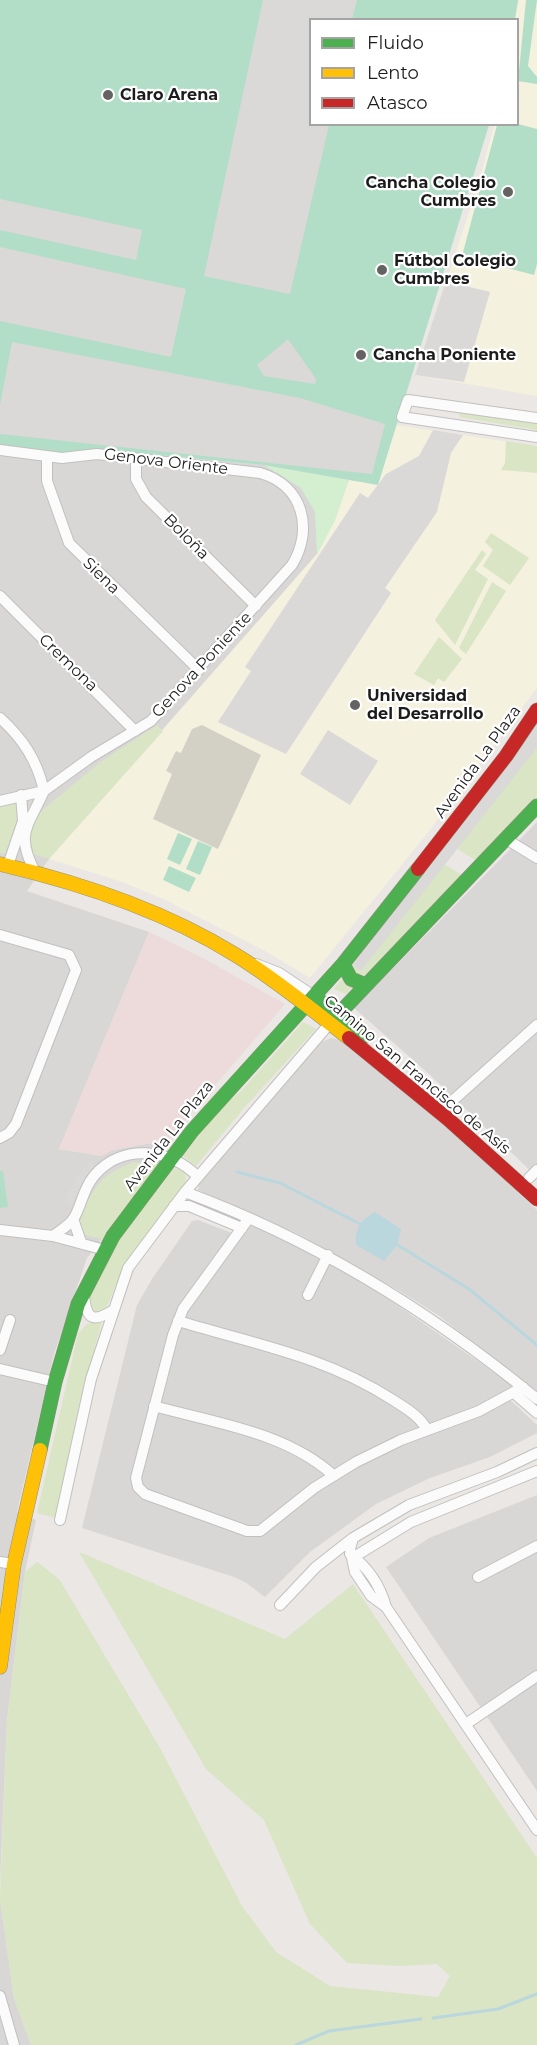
<!DOCTYPE html>
<html>
<head>
<meta charset="utf-8">
<style>
	body { margin:0 }
	#map { position:relative; width:537px; height:2045px; overflow:hidden; background:#eae7e4; font-family:Montserrat,sans-serif }
	canvas { display:block }
	.legend { position:absolute; left:309px; top:18px; width:210px; height:108px; box-sizing:border-box; background:#fff; border:2px solid #a4a4a4; margin:0; padding:8px 10px; list-style:none; font-size:18px; color:#1c1c1c }
	.legend li { display:flex; align-items:center; gap:12px; height:30px }
	.legend b { width:30px; border:2px solid #a4a4a4 }
</style>
</head>
<body>
<div id="map">
<canvas width="537" height="2045"></canvas>
<ul class="legend">
<li><b style="height:8px;background:#4caf50"></b>Fluido</li>
<li><b style="height:8px;background:#ffc107"></b>Lento</li>
<li><b style="height:8px;background:#c62828"></b>Atasco</li>
</ul>
</div>
<script>
const g = document.querySelector('canvas').getContext('2d');
g.lineJoin = 'round';
function paint(path, color) {
  g.fillStyle = color;
  g.fill(path, 'evenodd');
}
function trace(path, color, width, dash) {
  g.strokeStyle = color;
  g.lineWidth = width;
  g.lineCap = dash ? 'butt' : 'round';
  g.setLineDash(dash || []);
  g.stroke(path);
}
function write(font, color, halo, rows, align = 'center') {
  g.font = font + ' Montserrat,sans-serif';
  g.lineWidth = 4.5;
  g.setLineDash([]);
  g.textBaseline = 'middle';
  g.strokeStyle = halo;
  g.fillStyle = color;
  for (const [text, x, y, turn = 0] of rows) {
    g.save();
    g.translate(x, y);
    g.rotate((+turn || 0) * Math.PI / 180);
    g.textAlign = isNaN(turn) ? turn : align;
    if (halo) g.strokeText(text, 0, 0);
    g.fillText(text, 0, 0);
    g.restore();
  }
}
paint(new Path2D(`
	M 0,447 L 136,453 L 264,465 L 349,480 L 335,520 L 317,555 L 49,859 L 27,891 L 149,932 L 59,1149 L 102,1156 L 112,1150 L 168,1140 L 159,1165 L 87,1258 L 54,1354 L 17,1512 L 36,1520 L 25,1572 L 7,1721 L 0,1884 Z
	M 537,822 L 537,1177 L 429,1074 L 354,1008 Z
	M 331,1038 L 342,1040 L 460,1138 L 537,1210 L 537,1393 L 438,1315 L 398,1290 L 296,1233 L 198,1190 L 199,1184 L 321,1042 Z
	M 198,1220 L 242,1237 L 251,1225 L 351,1273 L 515,1387 L 504,1394 L 537,1425 L 537,1433 L 490,1457 L 430,1478 L 376,1504 L 310,1552 L 265,1597 L 245,1582 L 234,1577 L 82,1528 L 137,1305 L 152,1279 L 192,1221 Z
	M 537,1495 L 537,1791 L 386,1567 L 429,1538 Z
	M 0,1899 L 14,1998 L 31,2045 L 0,2045 Z`), '#d9d7d6');
paint(new Path2D(`
	M 149,932 L 199,956 L 285,1004 L 168,1140 L 112,1150 L 102,1156 L 59,1149 Z`), '#ecdbda');
paint(new Path2D(`
	M 519,0 L 537,0 L 537,396 L 415,375 L 478,185 L 494,125 L 518,124 L 518,20 L 515,19 Z
	M 396,425 L 537,446 L 537,688 L 430,830 L 310,978 L 265,951 L 163,899 L 122,882 L 49,859 L 316,555 L 335,520 L 349,480 L 378,484 Z`), '#f4f1de');
paint(new Path2D(`
	M 202,725 L 261,755 L 218,849 L 153,819 L 172,774 L 166,771 L 176,751 L 181,753 L 192,729 Z`), '#d3d1c6');
paint(new Path2D(`
	M 459,412 L 537,422 L 537,430 L 460,417 Z
	M 506,441 L 537,446 L 537,473 L 501,470 L 505,463 Z
	M 491,533 L 529,558 L 510,585 L 483,566 L 493,550 L 485,542 Z
	M 482,550 L 486,554 L 475,570 L 488,579 L 455,645 L 435,620 Z
	M 492,582 L 506,591 L 466,654 L 459,648 Z
	M 439,637 L 462,659 L 444,682 L 438,678 L 434,685 L 414,674 Z
	M 157,725 L 163,731 L 49,859 L 30,853 L 29,836 L 40,812 L 102,761 Z
	M 537,747 L 537,797 L 496,843 L 475,860 L 456,848 Z
	M 17,804 C 20,824 15,836 6,854 L 0,853 L 0,807 Z
	M 444,864 L 462,875 L 346,994 L 334,989 L 353,965 L 361,971 Z
	M 303,1022 L 316,1029 L 244,1108 L 196,1166 L 181,1155 L 214,1114 L 241,1091 Z
	M 134,1162 L 159,1165 L 102,1239 L 85,1235 L 80,1221 C 92,1188 99,1175 134,1162 Z
	M 171,1168 L 183,1170 L 186,1177 L 185,1184 L 124,1265 L 107,1306 L 102,1311 L 94,1312 L 88,1306 L 87,1298 L 111,1248 Z
	M 102,1321 L 79,1405 L 55,1518 L 37,1513 L 78,1334 L 87,1324 Z
	M 79,1552 L 285,1639 L 353,1584 L 537,1858 L 537,2045 L 31,2045 L 14,1998 L 0,1899 L 7,1721 L 25,1572 L 37,1562 L 59,1579 L 160,1748 L 242,1906 L 276,1952 L 330,1986 L 438,1997 L 450,1976 L 437,1964 L 401,1966 L 347,1963 L 310,1924 L 264,1820 L 206,1769 Z`), '#d9e5c4');
paint(new Path2D(`
	M 264,465 L 349,480 L 335,520 L 317,555 L 315,512 L 301,488 Z`), '#d3efd0');
paint(new Path2D(`
	M 0,0 L 518,0 L 515,19 L 310,20 L 310,124 L 489,125 L 378,485 L 264,465 L 136,453 L 63,455 L 0,447 Z
	M 526,0 L 537,0 L 528,66 L 537,77 L 537,84 L 518,81 Z
	M 518,124 L 537,129 L 537,264 L 534,275 L 462,256 L 497,125 Z
	M 178,833 L 192,839 L 180,865 L 167,859 Z
	M 198,841 L 212,847 L 200,875 L 186,869 Z
	M 169,866 L 196,878 L 189,892 L 163,880 Z
	M 0,1171 L 3,1171 L 8,1207 L 0,1208 Z`), '#b2dec7');
paint(new Path2D(`
	M 263,0 L 357,0 L 352,19 L 310,20 L 310,124 L 329,125 L 290,294 L 204,276 Z
	M 0,199 L 142,230 L 136,260 L 0,230 Z
	M 0,247 L 186,289 L 171,357 L 0,321 Z
	M 446,281 L 490,292 L 464,382 L 415,375 Z
	M 288,339 L 316,379 L 315,384 L 264,376 L 257,365 Z
	M 12,342 L 300,398 L 385,424 L 372,474 L 0,434 L 0,405 Z
	M 433,430 L 463,435 L 451,453 L 437,512 L 385,588 L 391,593 L 286,754 L 218,722 L 251,671 L 245,667 L 360,493 L 368,498 L 386,474 L 419,456 Z
	M 537,710 L 537,747 L 533,753 L 361,971 L 353,965 L 435,847 Z
	M 328,730 L 378,761 L 350,805 L 300,774 Z
	M 90,1162 L 96,1166 L 83,1182 L 71,1206 L 64,1203 L 77,1177 Z`), '#dad9d8');
paint(new Path2D(`
	M 375,1212 L 401,1229 L 397,1245 L 384,1261 L 356,1245 C 354,1230 361,1219 375,1212 Z`), '#b9d7dc');
trace(new Path2D(`
	M 237,1172 L 280,1183 L 364,1226
	M 396,1244 L 469,1289 L 537,1345
	M 433,2018 L 498,2009 L 537,1994
	M 296,2045 L 329,2031 L 421,2019`), '#b9d7dc', 3);
const street = new Path2D(`
	M 537,418 L 408,400 L 402,417 L 537,437
	M 0,450 L 62,458 L 97,454 L 260,473 C 303,485 314,529 292,565 L 151,721 L 91,757 L 44,791 L 0,801
	M 47,458 L 47,481 L 69,543 L 199,670
	M 136,459 L 136,479 L 146,497 L 256,606
	M 0,596 L 135,731
	M 0,718 C 23,739 37,760 44,791 C 28,827 15,833 35,872
	M 506,839 L 537,858
	M 8,865 L 23,821 L 21,795
	M 0,935 L 69,955 L 76,970 L 16,1124 L 9,1133 L 0,1138
	M 256,964 L 279,973 L 315,997
	M 440,1112 L 537,1025
	M 529,1178 L 537,1170
	M 185,1192 C 315,1240 430,1311 537,1399
	M 174,1206 L 189,1206 L 242,1228
	M 249,1218 L 183,1309 L 173,1335 L 136,1478 L 138,1487 L 145,1494 L 247,1531 L 260,1531 L 314,1488 L 356,1462 L 401,1440 L 479,1411 L 523,1387
	M 73,1219 L 81,1242
	M 0,1230 L 53,1236 L 105,1250
	M 53,1236 C 59,1231 70,1225 74,1218 C 82,1204 83,1189 94,1176 C 121,1143 171,1148 198,1177
	M 84,1295 C 86,1317 91,1324 112,1311
	M 308,1295 L 328,1255
	M 178,1321 C 254,1344 325,1356 393,1400 C 405,1408 420,1416 427,1430
	M 0,1350 L 10,1320
	M 0,1369 L 55,1382
	M 514,1393 L 537,1413
	M 154,1406 C 215,1423 285,1432 333,1475
	M 537,1453 L 497,1472 L 409,1505 L 353,1538 L 350,1549 L 355,1572 L 371,1596 L 386,1607 L 537,1830
	M 60,1520 L 91,1379 L 128,1268 L 185,1192 L 331,1022
	M 350,1554 C 369,1568 380,1585 386,1607
	M 354,1557 L 411,1522 L 537,1471
	M 0,1562 L 14,1564
	M 478,1577 L 537,1546
	M 280,1605 L 316,1567 L 353,1538
	M 466,1724 L 537,1676
	M 0,1996 L 14,2045`);
const fast = new Path2D(`
	M 343,964 L 351,979 L 366,985
	M 315,997 L 365,1036
	M 331,1022 L 537,806
	M 40,1450 L 55,1382 L 78,1304 L 113,1236 L 192,1131 L 343,964 L 418,869`);
const slow = new Path2D(`
	M 0,864 C 81,883 163,910 234,954 C 274,978 312,1010 349,1038
	M 0,1667 L 14,1564 L 40,1450`);
const jam = new Path2D(`
	M 418,869 L 506,756 L 537,710
	M 349,1038 L 448,1119 L 537,1199`);
trace(street, '#c1c0bf', 12);
trace(fast, '#92917e', 15);
trace(slow, '#92917e', 15);
trace(jam, '#92917e', 15);
trace(street, '#fcfbfb', 10);
trace(fast, '#4caf50', 14);
trace(slow, '#ffc107', 14);
trace(jam, '#c62828', 14);
for (const [x, y, r, color] of [
	[108,95,6,"#646362"],
	[508,192,6,"#646362"],
	[382,270,6,"#646362"],
	[361,355,6,"#646362"],
	[355,705,6,"#646362"]
]) {
  const dot = new Path2D();
  dot.arc(x, y, r, 0, 2 * Math.PI);
  g.fillStyle = color;
  g.fill(dot);
  trace(dot, '#fff', 2);
}
write('bold 16px', '#1c1c1c', '#fff', [
	["Claro Arena",120,95],
	["Cancha Colegio",496,183,"right"],
	["Cumbres",496,201,"right"],
	["Fútbol Colegio",394,261],
	["Cumbres",394,279],
	["Cancha Poniente",373,355],
	["Universidad",367,696],
	["del Desarrollo",367,714]
], 'left');
write('16px', '#1c1c1c', '#fff', [
	["Genova Oriente",166,462,7],
	["Boloña",186,537,45],
	["Siena",101,576,44],
	["Cremona",68,663,44],
	["Genova Poniente",202,665,-47],
	["Avenida La Plaza",478,762,-54],
	["Camino San Francisco de Asís",417,1075,40],
	["Avenida La Plaza",169,1136,-52]
]);
</script>
</body>
</html>
